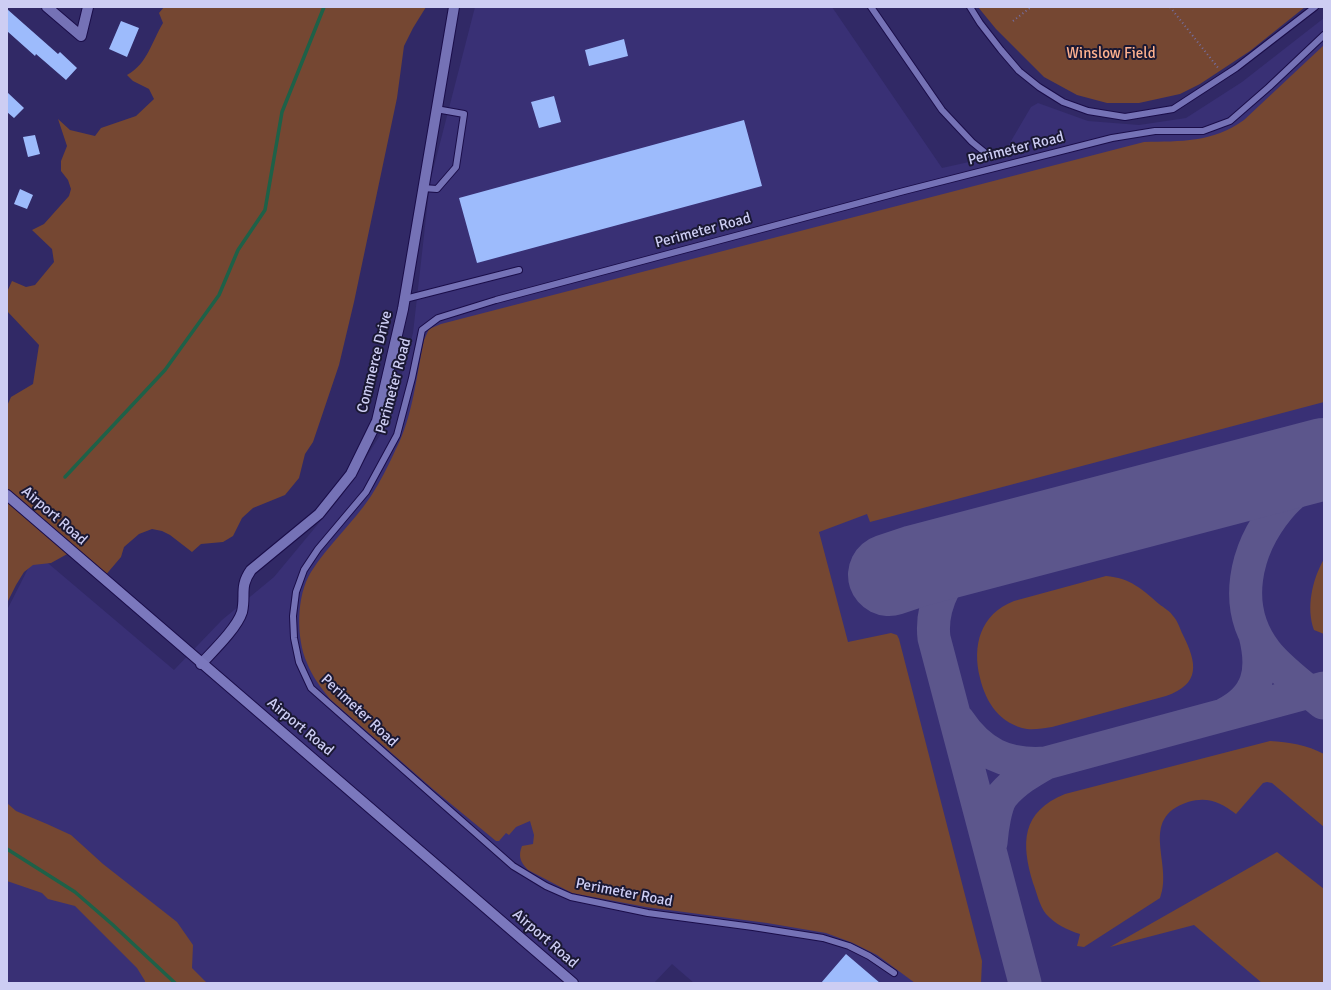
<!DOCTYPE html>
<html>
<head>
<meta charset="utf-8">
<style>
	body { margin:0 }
	#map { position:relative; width:1331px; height:990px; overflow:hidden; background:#312966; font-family:Signika,sans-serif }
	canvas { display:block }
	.frame { position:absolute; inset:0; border:8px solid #cdcdf3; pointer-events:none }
</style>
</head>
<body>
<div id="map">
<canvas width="1331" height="990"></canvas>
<div class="frame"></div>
</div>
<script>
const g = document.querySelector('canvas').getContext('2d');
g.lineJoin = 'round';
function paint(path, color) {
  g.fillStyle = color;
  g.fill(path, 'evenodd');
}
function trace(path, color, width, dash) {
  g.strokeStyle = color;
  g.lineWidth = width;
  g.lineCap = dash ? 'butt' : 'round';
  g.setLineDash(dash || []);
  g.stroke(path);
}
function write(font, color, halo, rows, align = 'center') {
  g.font = font + ' Signika,sans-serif';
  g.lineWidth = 4;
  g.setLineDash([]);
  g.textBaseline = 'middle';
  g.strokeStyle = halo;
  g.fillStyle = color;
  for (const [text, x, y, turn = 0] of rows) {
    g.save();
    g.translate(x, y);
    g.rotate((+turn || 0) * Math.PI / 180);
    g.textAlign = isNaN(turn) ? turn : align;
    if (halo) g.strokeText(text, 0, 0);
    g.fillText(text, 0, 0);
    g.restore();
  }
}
paint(new Path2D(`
	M 475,7 L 832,7 L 942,168 L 987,158 L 1004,153 L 1031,107 L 1038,103 L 1088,121 L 1139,125 L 1186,118 L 1242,82 L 1324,18 L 1324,983 L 694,983 L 672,964 L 654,983 L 7,983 L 7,610 L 36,553 L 174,670 L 222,620 L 274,577 L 343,494 L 389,421 L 413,333 L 430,182 Z`), '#393075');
paint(new Path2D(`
	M 164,7 L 426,7 L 413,28 L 404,46 L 397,98 L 354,302 L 339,365 L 313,442 L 305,454 L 299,478 L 285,495 L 253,508 L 242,518 L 233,536 L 223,542 L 201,544 L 192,552 L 170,535 L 162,531 L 152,529 L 139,534 L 124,547 L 121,557 L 104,577 L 71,552 L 51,563 L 33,565 L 24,572 L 16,585 L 7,603 L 7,406 L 11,397 L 33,384 L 39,345 L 7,311 L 7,292 L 12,281 L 26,287 L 35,285 L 54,262 L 52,249 L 32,230 L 44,224 L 69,196 L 71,189 L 68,180 L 61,171 L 61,161 L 67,146 L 58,119 L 70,130 L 95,136 L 101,128 L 136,116 L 154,99 L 149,89 L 133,81 L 127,75 C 148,63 151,43 163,23 L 159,13 Z
	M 978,7 L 1305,7 L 1250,51 L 1200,84 L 1180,94 L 1139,103 L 1107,103 L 1077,95 L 1044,77 L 996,29 Z
	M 1324,45 L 1324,402 L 870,522 L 867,514 L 819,532 L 848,642 L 891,633 L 897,635 L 899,639 L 982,961 L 981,983 L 915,983 L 877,955 L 853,943 L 826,933 L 767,923 L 646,907 L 572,893 L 528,870 C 520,862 518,856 522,846 L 533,844 L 534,835 L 530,821 L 516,827 L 509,835 L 506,833 L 499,841 L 496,841 L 434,790 L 330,699 C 321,688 312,676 307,663 C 296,638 296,596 311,572 C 328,545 353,523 371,496 C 380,482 388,466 395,451 C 413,417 416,377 424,340 L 429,329 L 441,324 L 1144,142 C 1181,141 1212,143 1244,120 Z
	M 1324,559 L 1324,634 L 1314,630 C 1306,608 1312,580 1324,559 Z
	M 1106,576 C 1130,578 1142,589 1159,604 C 1164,608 1170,611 1173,616 C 1178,621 1180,629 1183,635 C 1197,663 1201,684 1166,696 L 1052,727 C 1044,728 1035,730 1027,729 C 1000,724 986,703 980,678 C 972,646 980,614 1014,601 Z
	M 1270,741 C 1289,742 1307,745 1324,754 L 1324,827 L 1272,783 L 1267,782 L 1263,783 L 1236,814 C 1221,802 1207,796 1188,802 C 1137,819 1174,864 1160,898 L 1084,947 L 1077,946 L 1080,934 C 1067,930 1055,924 1046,914 C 1039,905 1037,893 1033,883 C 1021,843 1021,812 1065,794 Z
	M 7,803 L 16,811 L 47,824 L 71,835 L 103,864 L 177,922 L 193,945 L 192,968 L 207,983 L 145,983 L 145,981 L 137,968 L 75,906 L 48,899 L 42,893 L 7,881 Z
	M 1277,852 L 1324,889 L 1324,983 L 1262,983 L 1194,925 L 1110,947 Z`), '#754732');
trace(new Path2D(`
	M 65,477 L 165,370 L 219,295 L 238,250 L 265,210 L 282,112 L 324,7
	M 7,849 L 75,892 L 113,925 L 175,983`), '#1e6148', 3.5);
trace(new Path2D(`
	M 972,551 C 949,574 930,604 934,638 L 1025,983
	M 1323,703 C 1306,689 1279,669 1266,652 C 1231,607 1245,549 1279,508 C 1291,493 1308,482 1324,472
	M 1225,714 C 1259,697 1264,670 1255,635
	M 958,720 C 980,753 1006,766 1046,763 L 1324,688
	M 991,843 C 992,831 995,805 1003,795 C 1015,781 1030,772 1046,763`), '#5c568c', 33);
trace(new Path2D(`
	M 889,575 L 916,566 L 1324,459`), '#5c568c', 82);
paint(new Path2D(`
	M 7,9 L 58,54 L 60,52 L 77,68 L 66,80 L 36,54 L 35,56 L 7,31 Z
	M 121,21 L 139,28 L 127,57 L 109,49 Z
	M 624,39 L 628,56 L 589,66 L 585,50 Z
	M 7,92 L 24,108 L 14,118 L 7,112 Z
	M 554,96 L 561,122 L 539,128 L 531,102 Z
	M 744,120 L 762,186 L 477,263 L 459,198 Z
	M 35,135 L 40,154 L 28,157 L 23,137 Z
	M 20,189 L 33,195 L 27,209 L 14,204 Z
	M 846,954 L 880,983 L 821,983 Z`), '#9dbbfc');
const lane = new Path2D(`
	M 871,7 L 942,110 L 972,142 L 988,155
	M 970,7 L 980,23 L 1001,50 L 1019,71 L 1039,87 L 1063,102 L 1088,111 L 1125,117 L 1173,109 L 1236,68 L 1315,7
	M 423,188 L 437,189 L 456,167 L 464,114 L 436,109
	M 405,299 L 519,270
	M 894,973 L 869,956 L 849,946 L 823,938 L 753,927 L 648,913 L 571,897 L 546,886 L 513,866 L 311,688 L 299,662 L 294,638 L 293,616 L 296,592 L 304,570 L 318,549 L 366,492 L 397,435 L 412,378 L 422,330 L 438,318 L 496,300 L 904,191 L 1112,138 L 1155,131 L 1203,131 L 1230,121 L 1269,87 L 1324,35`);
const street = new Path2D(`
	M 47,7 L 81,36 L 88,7
	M 201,664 C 213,651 237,628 242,612 C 246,595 239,587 251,570 L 319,514 L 351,474 L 377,421 L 403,309 L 454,7`);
const secondary = new Path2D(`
	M 7,495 L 573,983`);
trace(lane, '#1a0d49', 8);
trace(street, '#1a0d49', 12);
trace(secondary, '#1a0d49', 12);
trace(new Path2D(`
	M 1170,7 L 1219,69
	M 1013,21 L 1031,7`), '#7570a3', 2, [1, 3]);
trace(lane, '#7572b6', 6);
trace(street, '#7572b6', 10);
trace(secondary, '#7b78bd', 10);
write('15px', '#ffb28f', '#1a1833', [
	["Winslow Field",1111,54]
]);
write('15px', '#cdcdf3', '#1a1833', [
	["Perimeter Road",1016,149,-14],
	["Perimeter Road",703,231,-15],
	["Commerce Drive",375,362,-76],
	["Perimeter Road",394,386,-75],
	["Airport Road",54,516,41],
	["Perimeter Road",359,711,43],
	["Airport Road",300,727,40],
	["Perimeter Road",624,893,11],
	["Airport Road",545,939,41]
]);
</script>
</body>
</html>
